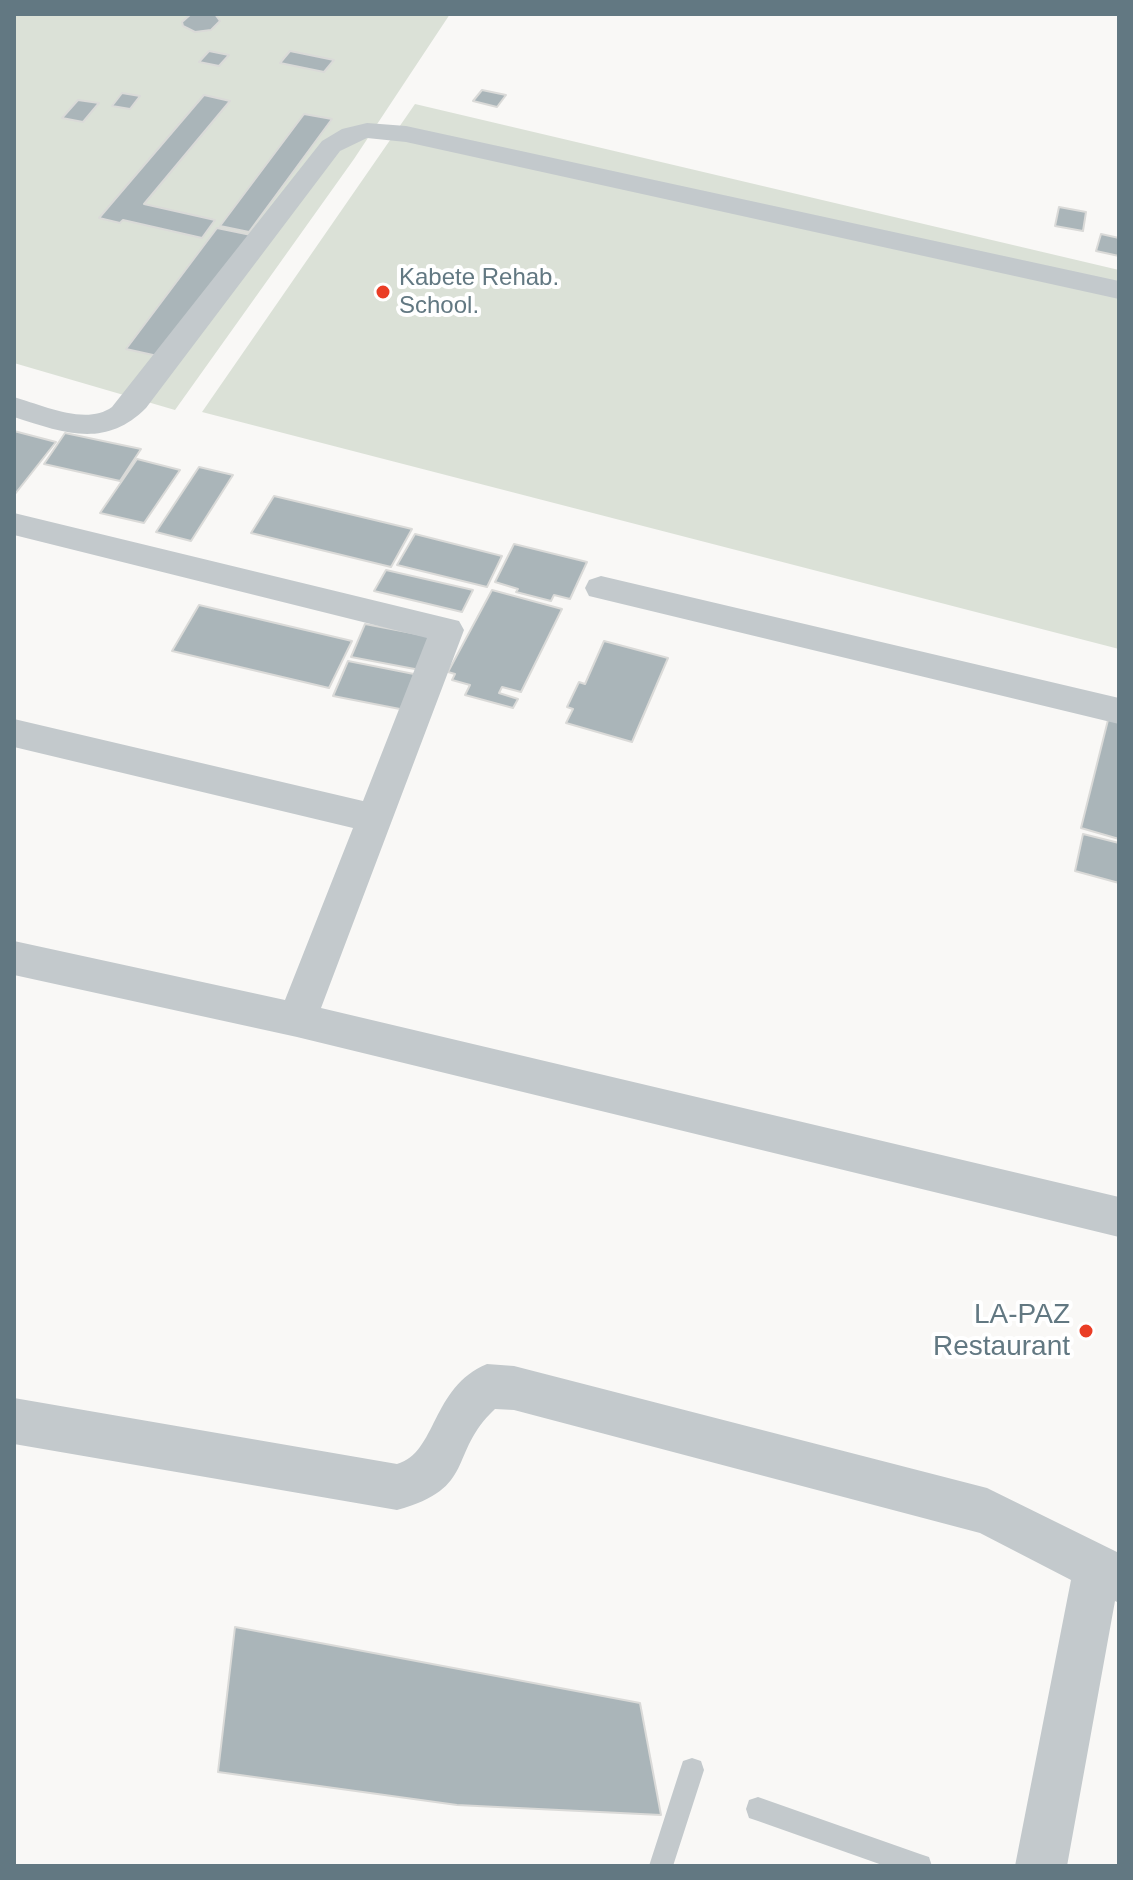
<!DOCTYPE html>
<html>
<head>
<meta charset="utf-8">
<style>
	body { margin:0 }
	#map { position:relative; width:1133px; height:1880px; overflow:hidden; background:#f9f8f6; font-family:Arial,sans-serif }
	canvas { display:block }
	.frame { position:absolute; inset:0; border:16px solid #627882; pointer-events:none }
</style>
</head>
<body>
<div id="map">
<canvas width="1133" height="1880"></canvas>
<div class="frame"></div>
</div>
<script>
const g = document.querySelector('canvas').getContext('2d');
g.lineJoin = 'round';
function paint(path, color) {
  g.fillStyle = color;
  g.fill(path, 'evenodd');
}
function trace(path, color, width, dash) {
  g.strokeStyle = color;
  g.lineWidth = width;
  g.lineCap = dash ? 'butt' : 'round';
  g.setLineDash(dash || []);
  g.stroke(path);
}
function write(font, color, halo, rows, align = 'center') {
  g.font = font + ' Arial,sans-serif';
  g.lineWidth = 8;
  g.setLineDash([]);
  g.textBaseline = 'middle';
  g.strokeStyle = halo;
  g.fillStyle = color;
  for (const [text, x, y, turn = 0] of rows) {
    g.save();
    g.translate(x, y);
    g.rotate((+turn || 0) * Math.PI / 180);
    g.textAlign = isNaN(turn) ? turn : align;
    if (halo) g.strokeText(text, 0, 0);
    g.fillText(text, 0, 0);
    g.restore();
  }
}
paint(new Path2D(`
	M 14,14 L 450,14 L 354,159 L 175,410 L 14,363 Z
	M 415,104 L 1119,270 L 1119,649 L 202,412 Z`), '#dbe1d7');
const building = new Path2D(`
	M 191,14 L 215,14 L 220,21 L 211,30 L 195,32 L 183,26 L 182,22 Z
	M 209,51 L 229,55 L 219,66 L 199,62 Z
	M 290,51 L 334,60 L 324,72 L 280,63 Z
	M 482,90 L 506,95 L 497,107 L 473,101 Z
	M 122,93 L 140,96 L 130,109 L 112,106 Z
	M 204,95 L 230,101 L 144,204 L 215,220 L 202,238 L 123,220 L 120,223 L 99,218 Z
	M 78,100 L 99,103 L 83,122 L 62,118 Z
	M 304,114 L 332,119 L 249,232 L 220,226 Z
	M 1059,207 L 1086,212 L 1083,231 L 1055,226 Z
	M 217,228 L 251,235 L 162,357 L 126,349 Z
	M 1101,234 L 1119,238 L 1119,256 L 1096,251 Z
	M 14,431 L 56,442 L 15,494 L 14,493 Z
	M 65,433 L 141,449 L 120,481 L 44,464 Z
	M 137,459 L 180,470 L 144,523 L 100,513 Z
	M 199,467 L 233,475 L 191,541 L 156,532 Z
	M 274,496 L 412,529 L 391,567 L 251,533 Z
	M 415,534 L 502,556 L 487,587 L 397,565 Z
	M 514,544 L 587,562 L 570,599 L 554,595 L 551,601 L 516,592 L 518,589 L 495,582 Z
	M 386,570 L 473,590 L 462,612 L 374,591 Z
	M 492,590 L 562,609 L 521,692 L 502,687 L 499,693 L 518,699 L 513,708 L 465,695 L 470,685 L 452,680 L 455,674 L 448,672 Z
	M 199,605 L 352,641 L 329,688 L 172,651 Z
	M 365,624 L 433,637 L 420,670 L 351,657 Z
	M 604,641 L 668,658 L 632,742 L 566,723 L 573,709 L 567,707 L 579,682 L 585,684 Z
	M 348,661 L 419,675 L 405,710 L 333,696 Z
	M 1110,712 L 1119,714 L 1119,839 L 1081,828 Z
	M 1083,834 L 1119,843 L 1119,883 L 1075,871 Z
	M 235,1627 L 640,1703 L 661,1815 L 457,1805 L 218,1772 Z`);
paint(building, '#aab5b9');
trace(building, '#dadad8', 2);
paint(new Path2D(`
	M 692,1758 L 701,1761 L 704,1770 L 673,1866 L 649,1866 L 680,1770 L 683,1761 Z
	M 758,1797 L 920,1854 L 929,1857 L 932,1866 L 885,1866 L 758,1821 L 749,1818 L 746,1809 L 749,1800 Z`), '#c3c9cc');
paint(new Path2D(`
	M 367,123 L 406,126 L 1119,281 L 1119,299 L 406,142 L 367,138 L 340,151 L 146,408 C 105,449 64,433 14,417 L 14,397 C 42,405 86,426 112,407 L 322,141 L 342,129 Z
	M 14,513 L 459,621 L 464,630 L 321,1008 L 1119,1197 L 1119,1237 L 297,1037 L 14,975 L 14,941 L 285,1000 L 353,828 L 14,747 L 14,719 L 363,801 L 427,638 L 14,535 Z
	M 601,576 L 1119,698 L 1119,724 L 589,596 L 585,588 L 589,580 Z
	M 487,1364 L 514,1366 L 987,1488 L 1119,1553 L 1119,1603 L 1115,1601 L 1067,1866 L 1015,1866 L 1071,1580 L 980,1533 L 514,1410 L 495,1409 C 447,1454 478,1488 397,1510 L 14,1444 L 14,1398 L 397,1464 C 437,1453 431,1387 487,1364 Z`), '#c3c9cc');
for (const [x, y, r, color] of [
	[383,292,8,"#ea3d25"],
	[1086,1331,8,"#ea3d25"]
]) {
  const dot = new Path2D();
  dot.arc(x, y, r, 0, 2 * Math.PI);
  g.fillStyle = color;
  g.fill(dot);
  trace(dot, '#fff', 3);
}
write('24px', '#627882', '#fff', [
	["Kabete Rehab.",399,278],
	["School.",399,306]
], 'left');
write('28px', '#627882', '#fff', [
	["LA-PAZ",1070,1315],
	["Restaurant",1070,1347]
], 'right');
</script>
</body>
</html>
